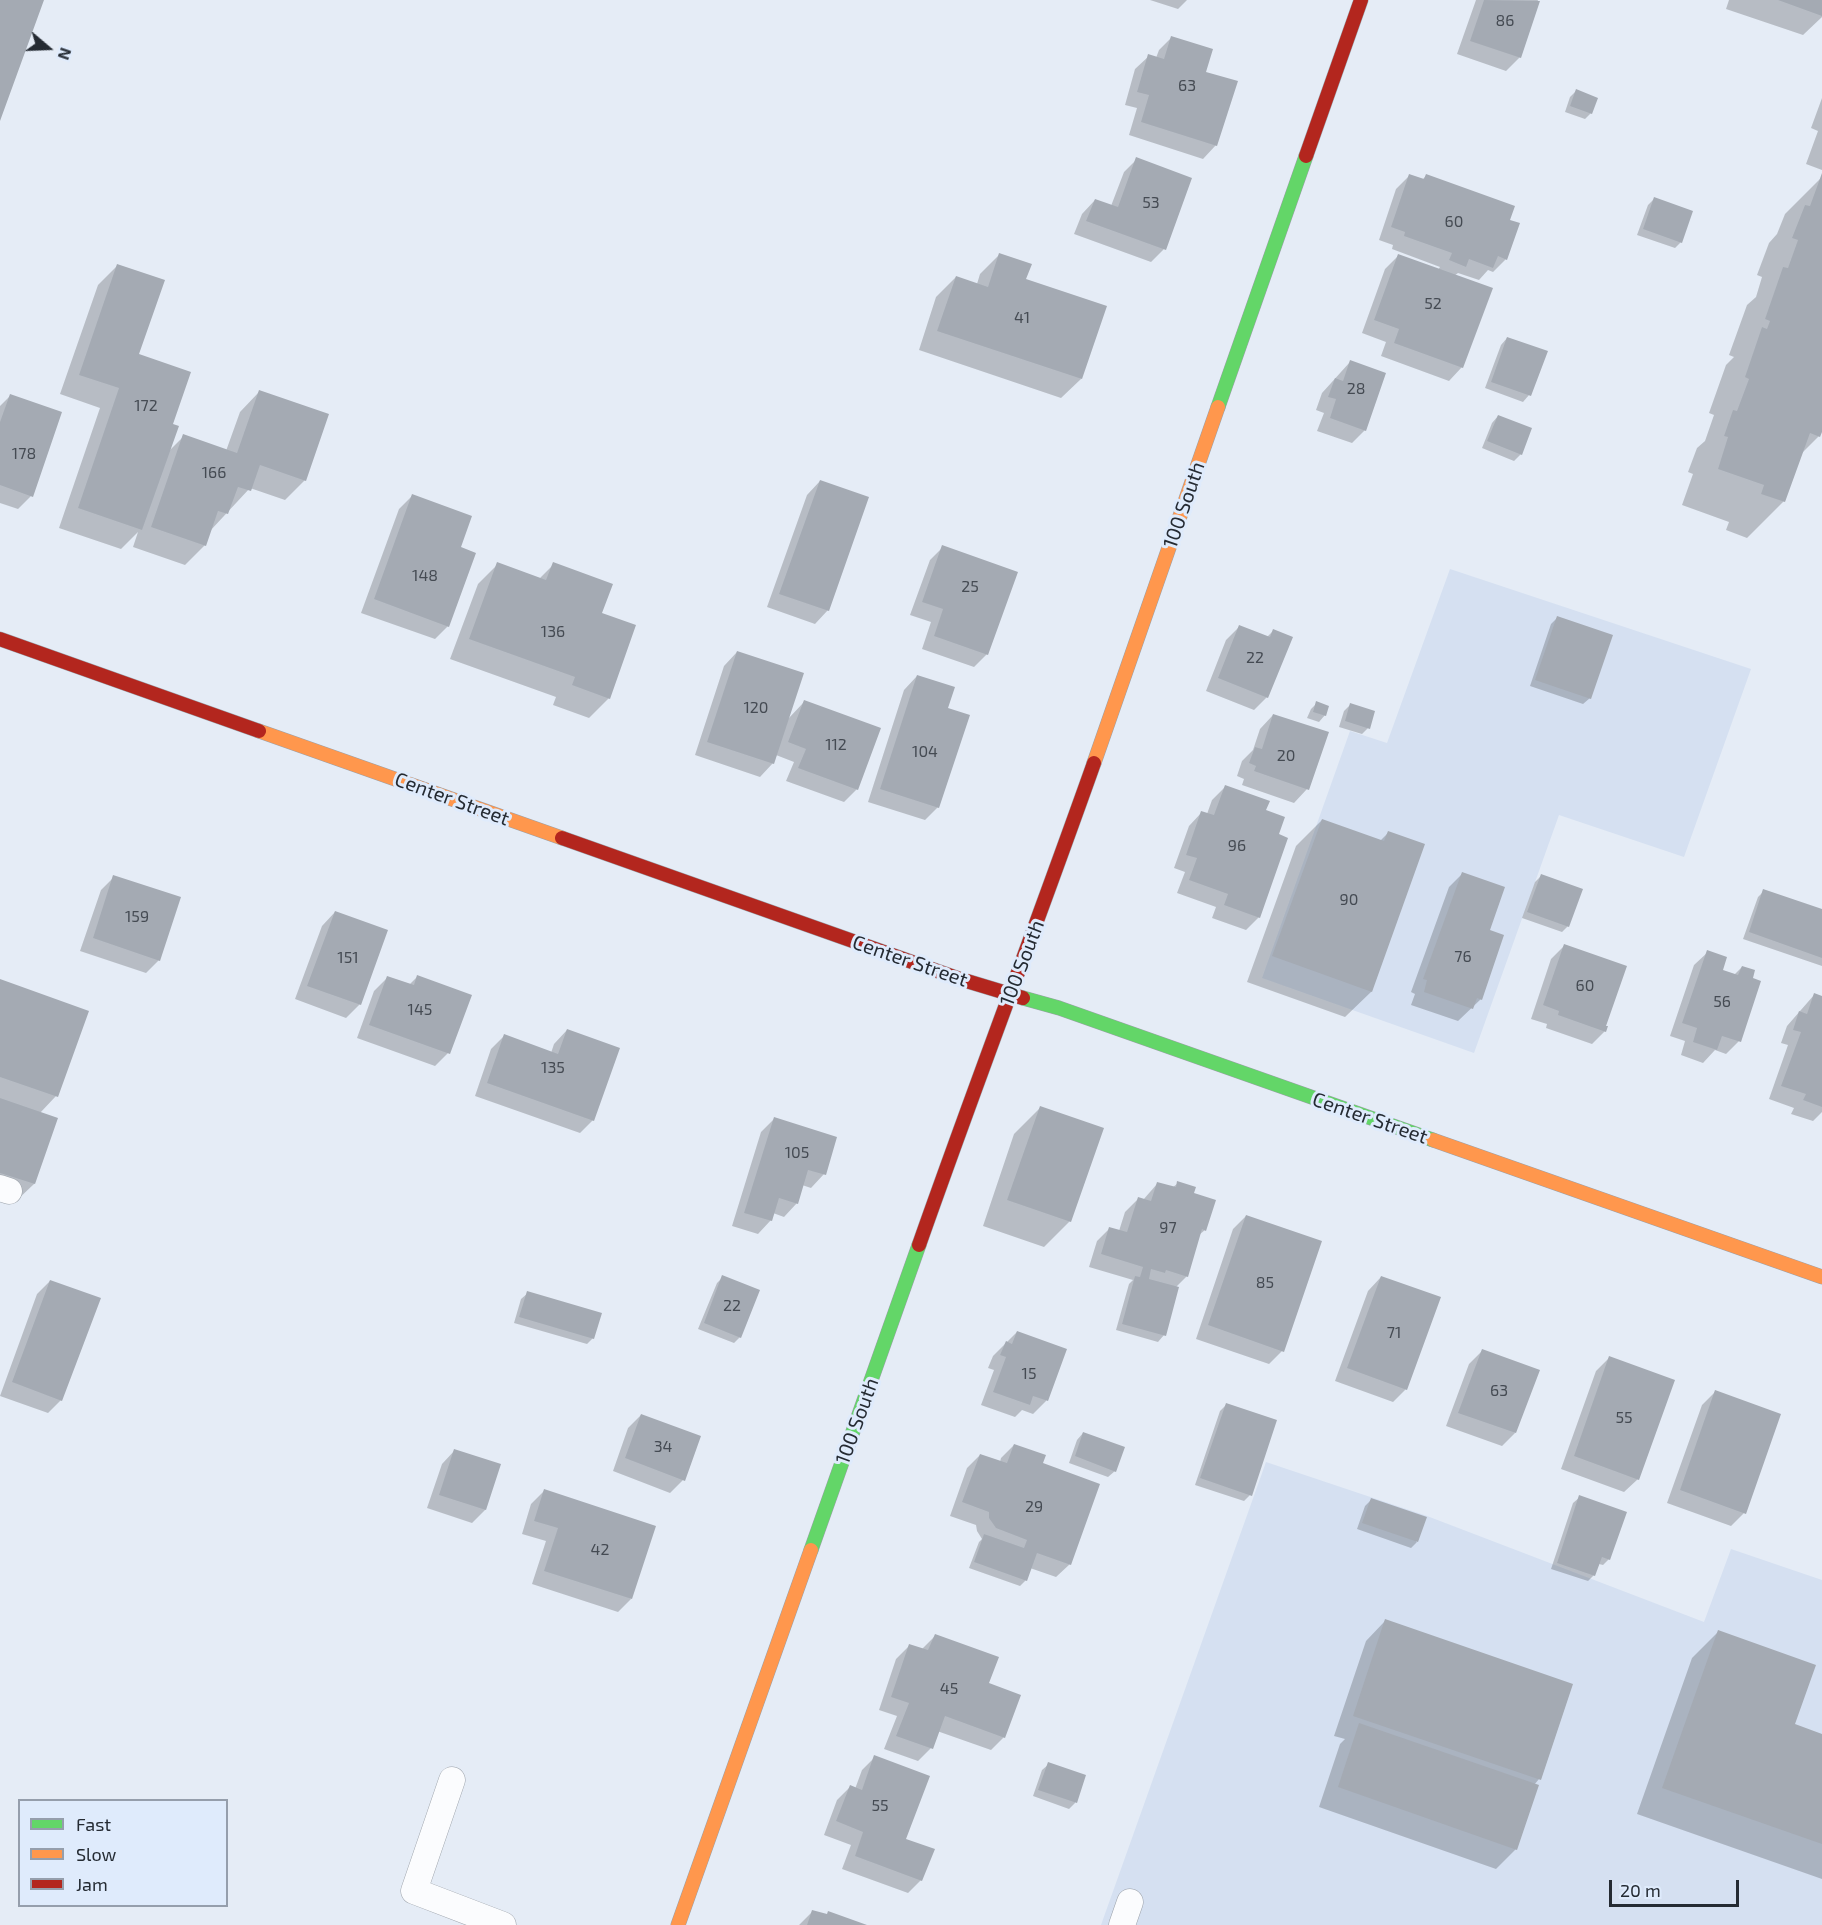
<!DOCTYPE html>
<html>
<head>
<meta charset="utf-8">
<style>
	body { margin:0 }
	#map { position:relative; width:1822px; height:1925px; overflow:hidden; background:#e5ecf6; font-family:"Exo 2",sans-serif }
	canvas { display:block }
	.legend { position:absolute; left:18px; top:1799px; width:210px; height:108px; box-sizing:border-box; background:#dfebfc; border:2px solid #959eac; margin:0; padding:8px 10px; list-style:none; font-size:18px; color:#252b33 }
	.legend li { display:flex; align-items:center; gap:12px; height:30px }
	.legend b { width:30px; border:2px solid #959eac }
	.north { position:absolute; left:18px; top:18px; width:60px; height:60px; -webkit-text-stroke:4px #dfebfc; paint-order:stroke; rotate:109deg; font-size:16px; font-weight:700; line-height:24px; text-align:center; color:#252b33 }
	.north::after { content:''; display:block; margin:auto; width:21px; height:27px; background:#252b33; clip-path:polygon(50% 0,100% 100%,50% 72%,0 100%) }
	.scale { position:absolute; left:1609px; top:1880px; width:130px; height:27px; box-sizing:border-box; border:3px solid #252b33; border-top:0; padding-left:8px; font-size:18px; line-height:21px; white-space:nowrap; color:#252b33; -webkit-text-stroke:4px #dfebfc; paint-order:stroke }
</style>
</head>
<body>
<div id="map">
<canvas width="1822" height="1925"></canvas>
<ul class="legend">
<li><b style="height:8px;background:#63d668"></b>Fast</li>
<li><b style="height:8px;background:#ff974d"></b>Slow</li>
<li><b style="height:8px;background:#b3261e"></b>Jam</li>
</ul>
<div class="north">N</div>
<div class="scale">20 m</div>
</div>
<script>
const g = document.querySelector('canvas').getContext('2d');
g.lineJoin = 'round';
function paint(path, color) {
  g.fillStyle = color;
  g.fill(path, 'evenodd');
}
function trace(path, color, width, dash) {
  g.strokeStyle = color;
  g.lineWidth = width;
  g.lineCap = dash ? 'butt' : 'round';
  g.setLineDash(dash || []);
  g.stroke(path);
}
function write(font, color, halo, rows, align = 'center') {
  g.font = font + ' "Exo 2",sans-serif';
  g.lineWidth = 6;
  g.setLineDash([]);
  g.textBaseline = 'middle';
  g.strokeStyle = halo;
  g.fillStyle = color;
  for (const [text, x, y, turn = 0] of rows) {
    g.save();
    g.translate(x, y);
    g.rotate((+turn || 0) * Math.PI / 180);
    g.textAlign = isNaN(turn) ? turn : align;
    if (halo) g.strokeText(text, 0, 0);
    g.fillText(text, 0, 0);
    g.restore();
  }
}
paint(new Path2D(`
	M 1450,569 L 1751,669 L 1684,857 L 1559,815 L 1474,1053 L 1262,978 L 1350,731 L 1387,743 Z
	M 1266,1462 L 1427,1516 L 1704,1622 L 1731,1549 L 1822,1580 L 1822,1925 L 1101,1925 Z`), '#d5e0f1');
paint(new Path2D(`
	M 1150,0 L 1187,0 L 1178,9 Z
	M 1476,0 L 1538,0 L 1520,57 L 1506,71 L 1457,54 Z
	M 1729,0 L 1822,0 L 1822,17 L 1803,35 L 1726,9 Z
	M 1172,37 L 1204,73 L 1216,145 L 1203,159 L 1129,135 L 1137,108 L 1125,105 L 1135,69 L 1149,56 L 1156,58 L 1159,50 Z
	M 1576,91 L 1591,113 L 1585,119 L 1565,112 L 1570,97 Z
	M 1822,98 L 1822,170 L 1806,164 L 1818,131 L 1811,128 Z
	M 1137,159 L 1164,249 L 1151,262 L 1074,234 L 1082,214 L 1095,200 L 1111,206 L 1124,172 Z
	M 1410,175 L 1422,180 L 1426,176 L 1508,221 L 1506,259 L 1493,272 L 1488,270 L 1479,280 L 1458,273 L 1454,276 L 1462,367 L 1449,381 L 1381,356 L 1386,342 L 1362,333 L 1385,269 L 1398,256 L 1438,270 L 1440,267 L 1392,249 L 1393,245 L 1379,240 L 1396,189 Z
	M 1821,178 L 1822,428 L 1819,436 L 1800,455 L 1784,501 L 1747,538 L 1726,530 L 1729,522 L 1682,505 L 1693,474 L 1688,472 L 1697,448 L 1705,441 L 1714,415 L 1709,413 L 1726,365 L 1734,357 L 1729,355 L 1747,305 L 1756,297 L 1762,277 L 1757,275 L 1769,243 L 1777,234 L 1785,214 Z
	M 1654,199 L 1681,242 L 1675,248 L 1637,235 L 1648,205 Z
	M 1000,254 L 1024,280 L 1081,379 L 1061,398 L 919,350 L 936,297 L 956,277 L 977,284 L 980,274 Z
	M 118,265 L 137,355 L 171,425 L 168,452 L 184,436 L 226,451 L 240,412 L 259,392 L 305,480 L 285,500 L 250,488 L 210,531 L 205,545 L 185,565 L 133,547 L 138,532 L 121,549 L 59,528 L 100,408 L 60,394 L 98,285 Z
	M 1507,338 L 1546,352 L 1529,395 L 1523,402 L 1485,388 L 1501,345 Z
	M 1350,362 L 1365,430 L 1352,443 L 1317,431 L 1324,413 L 1316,410 L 1322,393 Z
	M 10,396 L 31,496 L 18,509 L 0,503 L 0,406 Z
	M 1498,416 L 1530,429 L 1521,454 L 1514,461 L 1482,448 L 1492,423 Z
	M 820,481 L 828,610 L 815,624 L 767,607 L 807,495 Z
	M 412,496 L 459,548 L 448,626 L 435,639 L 361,613 L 399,509 Z
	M 943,547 L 987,654 L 974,667 L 922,649 L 931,622 L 910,615 L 930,560 Z
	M 498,564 L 539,579 L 554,564 L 609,698 L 589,718 L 553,705 L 556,697 L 450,659 L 478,584 Z
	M 1557,618 L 1590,698 L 1583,704 L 1530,686 L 1551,624 Z
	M 1239,627 L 1267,637 L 1273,631 L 1267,697 L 1254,710 L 1206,691 L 1226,640 Z
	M 737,652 L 788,719 L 804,702 L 857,789 L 844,802 L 786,781 L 794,762 L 776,755 L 773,763 L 760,777 L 695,755 L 724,666 Z
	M 917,676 L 946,709 L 938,807 L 925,820 L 868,802 L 904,690 Z
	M 1317,703 L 1325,715 L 1319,722 L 1307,718 L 1311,709 Z
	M 1351,704 L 1368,728 L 1362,734 L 1339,727 L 1344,711 Z
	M 1273,715 L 1327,733 L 1307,789 L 1294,803 L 1242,785 L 1244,779 L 1237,776 L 1242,761 L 1253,750 L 1260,729 Z
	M 1225,787 L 1264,811 L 1277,835 L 1259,917 L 1246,930 L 1212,918 L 1216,907 L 1177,893 L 1185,872 L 1174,868 L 1189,826 L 1202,812 L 1207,814 L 1212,800 Z
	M 1322,820 L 1380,841 L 1388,833 L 1371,992 L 1345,1017 L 1247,982 L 1296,846 Z
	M 1462,874 L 1488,931 L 1481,999 L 1458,1021 L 1411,1005 L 1415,994 L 1411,992 L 1449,887 Z
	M 1541,876 L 1568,926 L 1562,932 L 1522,918 L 1535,882 Z
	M 114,877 L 159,960 L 146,973 L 80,951 L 101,890 Z
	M 1764,891 L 1822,911 L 1822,966 L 1743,939 L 1758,897 Z
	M 335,912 L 360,1004 L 346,1018 L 295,999 L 322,926 Z
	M 1564,946 L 1604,1026 L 1605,1031 L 1592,1044 L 1546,1028 L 1547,1024 L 1531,1019 L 1551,959 Z
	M 1708,952 L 1721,971 L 1734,975 L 1742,967 L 1739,1041 L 1726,1054 L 1715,1050 L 1703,1063 L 1681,1055 L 1685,1041 L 1670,1036 L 1694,965 Z
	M 417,977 L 448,1053 L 435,1066 L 357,1038 L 374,991 L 387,978 L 409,985 Z
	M 0,981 L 87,1012 L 56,1096 L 40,1113 L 34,1184 L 14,1203 L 0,1199 Z
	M 1814,995 L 1822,997 L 1822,1112 L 1813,1121 L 1791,1114 L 1794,1108 L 1769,1099 L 1788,1045 L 1781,1043 L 1787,1026 Z
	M 567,1030 L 593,1120 L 580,1133 L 475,1096 L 491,1049 L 504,1036 L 551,1053 L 554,1044 Z
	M 1040,1108 L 1070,1221 L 1044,1247 L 983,1226 L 1014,1134 Z
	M 774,1119 L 824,1174 L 811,1188 L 802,1185 L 797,1203 L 784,1217 L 773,1213 L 771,1220 L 758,1234 L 732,1226 L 761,1132 Z
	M 1178,1183 L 1193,1194 L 1205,1230 L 1199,1235 L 1187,1276 L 1176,1287 L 1164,1335 L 1158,1342 L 1116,1330 L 1129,1284 L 1133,1280 L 1089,1267 L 1097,1241 L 1110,1228 L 1119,1231 L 1125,1212 L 1138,1199 L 1143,1200 L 1157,1184 L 1172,1188 Z
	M 1246,1216 L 1282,1351 L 1269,1364 L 1196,1339 L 1233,1229 Z
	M 723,1277 L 740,1337 L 734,1343 L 698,1329 L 717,1283 Z
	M 1381,1277 L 1406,1389 L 1393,1402 L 1335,1381 L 1368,1291 Z
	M 50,1281 L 61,1400 L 48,1413 L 0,1396 L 37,1294 Z
	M 528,1293 L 593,1338 L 587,1344 L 514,1323 L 521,1299 Z
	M 1017,1332 L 1065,1350 L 1046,1401 L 1033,1414 L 1022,1410 L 1015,1417 L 981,1405 L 994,1370 L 988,1368 L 993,1356 Z
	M 1482,1351 L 1515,1433 L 1502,1446 L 1446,1426 L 1469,1364 Z
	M 1609,1358 L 1638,1479 L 1624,1492 L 1561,1469 L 1596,1371 Z
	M 1715,1392 L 1744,1513 L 1731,1526 L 1667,1503 L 1702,1405 Z
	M 1227,1404 L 1250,1495 L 1244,1501 L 1195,1485 L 1220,1411 Z
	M 641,1415 L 683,1480 L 670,1493 L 613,1471 L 628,1428 Z
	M 1083,1433 L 1115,1471 L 1108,1477 L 1069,1463 L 1077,1440 Z
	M 1014,1445 L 1041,1464 L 1070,1564 L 1056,1577 L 1030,1568 L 1026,1580 L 1020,1586 L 969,1568 L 979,1542 L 982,1539 L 977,1531 L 976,1525 L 950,1516 L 967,1468 L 980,1455 L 1000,1462 L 1001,1458 Z
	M 455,1450 L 499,1465 L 485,1510 L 472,1523 L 427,1508 L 442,1464 Z
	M 544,1491 L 631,1599 L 618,1612 L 532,1584 L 546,1541 L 522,1534 L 531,1504 Z
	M 1580,1497 L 1609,1559 L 1603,1565 L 1599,1564 L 1594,1575 L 1588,1581 L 1551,1569 L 1573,1503 Z
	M 1371,1500 L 1417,1542 L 1411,1548 L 1357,1529 L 1365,1506 Z
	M 1385,1621 L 1539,1779 L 1534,1785 L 1516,1849 L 1496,1869 L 1319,1807 L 1340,1744 L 1345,1739 L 1334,1736 L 1366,1641 Z
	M 1718,1632 L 1793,1725 L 1822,1735 L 1822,1879 L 1637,1814 L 1692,1658 Z
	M 935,1636 L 987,1684 L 1004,1737 L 991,1750 L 937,1731 L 931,1748 L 918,1761 L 884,1749 L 897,1716 L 879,1710 L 896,1659 L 909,1646 L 921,1650 Z
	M 875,1757 L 904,1840 L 921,1880 L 908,1893 L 842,1869 L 851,1845 L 824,1835 L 837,1800 L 850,1787 L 855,1789 L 862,1770 Z
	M 1049,1764 L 1085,1776 L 1075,1803 L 1069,1809 L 1033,1796 L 1042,1770 Z
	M 813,1911 L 864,1925 L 799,1925 Z`), '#0003');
paint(new Path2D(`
	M 0,0 L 44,0 L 0,121 Z
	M 1484,0 L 1540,1 L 1521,58 L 1470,41 Z
	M 1778,0 L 1822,0 L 1822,16 Z
	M 1171,36 L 1213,49 L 1206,72 L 1238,81 L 1217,146 L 1141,122 L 1149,95 L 1137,92 L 1148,54 L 1164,59 Z
	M 1576,89 L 1598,98 L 1592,114 L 1570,106 Z
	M 1136,157 L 1192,178 L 1166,250 L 1086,221 L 1095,199 L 1118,207 Z
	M 1822,173 L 1822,432 L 1820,437 L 1810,433 L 1785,502 L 1761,494 L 1764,485 L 1718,469 L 1728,437 L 1724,436 L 1733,410 L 1737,411 L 1749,379 L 1745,377 L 1762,327 L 1767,329 L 1770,321 L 1765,319 L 1783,267 L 1788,268 L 1798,240 L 1792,238 L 1805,205 L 1810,206 Z
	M 1409,174 L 1424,179 L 1426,174 L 1515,206 L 1510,220 L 1520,223 L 1507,260 L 1498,256 L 1493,268 L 1469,259 L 1466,267 L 1449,260 L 1452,253 L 1404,236 L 1405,232 L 1391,227 Z
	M 1654,197 L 1693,211 L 1682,243 L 1643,229 Z
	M 999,253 L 1032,264 L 1026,279 L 1107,306 L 1082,379 L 937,331 L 956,276 L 988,287 Z
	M 1398,254 L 1493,288 L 1463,368 L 1394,343 L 1399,329 L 1374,320 Z
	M 117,264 L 165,280 L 139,354 L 191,372 L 173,424 L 179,426 L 142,530 L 78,508 L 119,388 L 79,375 Z
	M 1507,337 L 1548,351 L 1531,396 L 1491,382 Z
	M 1350,360 L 1386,373 L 1366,431 L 1330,418 L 1336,399 L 1328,397 L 1335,378 L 1343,381 Z
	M 259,390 L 329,414 L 306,481 L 260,465 L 251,491 L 238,487 L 228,514 L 218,511 L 206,546 L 151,527 L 183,434 L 237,453 Z
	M 10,394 L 62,412 L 33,497 L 0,485 L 0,422 Z
	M 1498,415 L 1532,428 L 1522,455 L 1487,441 Z
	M 820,480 L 869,497 L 829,611 L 779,594 Z
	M 412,494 L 472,516 L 461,547 L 476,553 L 449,627 L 374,599 Z
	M 942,545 L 1018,572 L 988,655 L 934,636 L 943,609 L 922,602 Z
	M 497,562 L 546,580 L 553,562 L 613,584 L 602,613 L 636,625 L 610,699 L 572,685 L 575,677 L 469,639 Z
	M 1557,616 L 1613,635 L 1591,699 L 1535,680 Z
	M 1239,625 L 1270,637 L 1273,629 L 1293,637 L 1268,698 L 1218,678 Z
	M 737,651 L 804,673 L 774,764 L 707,742 Z
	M 917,675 L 955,687 L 948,708 L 970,715 L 939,808 L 880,789 Z
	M 804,700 L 881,728 L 858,790 L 798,768 L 806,749 L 788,742 Z
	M 1316,701 L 1329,706 L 1326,716 L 1313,712 Z
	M 1350,703 L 1375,711 L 1370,729 L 1345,721 Z
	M 1273,714 L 1329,732 L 1309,790 L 1254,771 L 1256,766 L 1249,763 L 1255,747 L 1262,749 Z
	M 1225,785 L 1270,801 L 1266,810 L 1285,817 L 1279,834 L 1288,838 L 1260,918 L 1224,905 L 1228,894 L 1189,880 L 1197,858 L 1186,855 L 1201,811 L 1214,815 Z
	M 1322,819 L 1384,841 L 1388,831 L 1425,844 L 1372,992 L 1272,956 Z
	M 1462,872 L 1505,887 L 1490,930 L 1504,935 L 1482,1000 L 1477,998 L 1473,1009 L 1424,992 L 1427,980 L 1423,979 Z
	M 1541,874 L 1583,889 L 1569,927 L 1527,912 Z
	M 113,875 L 181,897 L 160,961 L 93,938 Z
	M 1763,889 L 1822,909 L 1822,958 L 1749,932 Z
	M 335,911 L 388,930 L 361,1005 L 307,986 Z
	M 1564,944 L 1627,966 L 1606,1026 L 1608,1026 L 1606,1032 L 1558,1015 L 1559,1011 L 1543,1005 Z
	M 1707,950 L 1727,957 L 1723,970 L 1738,975 L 1742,966 L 1755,970 L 1753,978 L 1761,981 L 1741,1042 L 1722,1036 L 1717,1050 L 1693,1042 L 1697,1028 L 1682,1023 Z
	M 417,975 L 472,995 L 450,1054 L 369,1025 L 387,976 L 414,985 Z
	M 0,979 L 89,1011 L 58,1097 L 0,1077 Z
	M 1814,993 L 1822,996 L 1822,1107 L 1803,1100 L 1806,1094 L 1781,1086 L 1801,1032 L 1793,1030 L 1799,1011 L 1807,1014 Z
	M 567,1029 L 620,1048 L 594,1121 L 487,1083 L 504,1034 L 558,1054 Z
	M 0,1098 L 58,1118 L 35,1184 L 0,1173 Z
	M 1040,1106 L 1104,1128 L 1071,1222 L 1007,1200 Z
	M 774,1117 L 837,1137 L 826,1175 L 808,1170 L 798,1204 L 779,1198 L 772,1221 L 744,1213 Z
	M 1177,1181 L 1196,1187 L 1194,1193 L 1216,1200 L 1206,1231 L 1202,1229 L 1188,1277 L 1166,1270 L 1165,1273 L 1151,1269 L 1149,1279 L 1179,1287 L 1166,1336 L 1122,1324 L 1135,1276 L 1140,1277 L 1143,1267 L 1101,1254 L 1109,1227 L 1127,1232 L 1138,1197 L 1151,1201 L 1157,1182 L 1176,1187 Z
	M 1246,1215 L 1322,1241 L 1284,1352 L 1208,1325 Z
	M 722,1275 L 760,1290 L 741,1338 L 704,1323 Z
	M 1381,1276 L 1441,1297 L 1407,1390 L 1347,1368 Z
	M 50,1280 L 101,1298 L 62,1401 L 12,1382 Z
	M 527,1291 L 602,1313 L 594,1339 L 519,1317 Z
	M 1017,1331 L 1067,1349 L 1048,1401 L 1033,1396 L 1030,1405 L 993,1392 L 1006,1357 L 1000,1355 L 1006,1341 L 1012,1344 Z
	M 1482,1349 L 1540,1370 L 1516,1433 L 1458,1413 Z
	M 1609,1356 L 1675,1380 L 1639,1480 L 1574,1456 Z
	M 1715,1390 L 1781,1414 L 1746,1514 L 1680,1490 Z
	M 1226,1403 L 1277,1420 L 1252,1496 L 1200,1478 Z
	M 641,1414 L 701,1436 L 685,1481 L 625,1458 Z
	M 1083,1432 L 1125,1447 L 1116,1472 L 1075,1456 Z
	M 1014,1444 L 1046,1455 L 1043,1463 L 1100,1484 L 1071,1565 L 1037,1553 L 1027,1581 L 974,1562 L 984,1534 L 1024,1548 L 1027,1540 L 996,1528 L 989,1518 L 989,1512 L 962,1502 L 980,1454 L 1007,1463 Z
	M 454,1449 L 501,1464 L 486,1510 L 439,1495 Z
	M 544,1489 L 656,1526 L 632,1599 L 544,1571 L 558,1528 L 534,1521 Z
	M 1579,1495 L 1627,1512 L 1610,1560 L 1602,1557 L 1595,1576 L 1557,1563 Z
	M 1371,1498 L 1427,1517 L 1418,1542 L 1362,1523 Z
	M 1385,1619 L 1573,1684 L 1541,1780 L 1353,1716 Z
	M 1718,1630 L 1816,1665 L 1795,1724 L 1822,1734 L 1822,1844 L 1662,1788 Z
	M 935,1634 L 999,1657 L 989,1683 L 1021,1695 L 1005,1738 L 945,1716 L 933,1749 L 896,1736 L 909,1703 L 891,1697 L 909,1644 L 928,1650 Z
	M 1359,1723 L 1539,1785 L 1517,1850 L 1338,1787 Z
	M 874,1755 L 930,1776 L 906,1839 L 935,1849 L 922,1881 L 855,1856 L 863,1832 L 836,1821 L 850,1785 L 862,1790 Z
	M 1048,1762 L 1086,1775 L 1077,1803 L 1038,1790 Z
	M 812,1910 L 827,1914 L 828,1911 L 867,1925 L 807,1925 Z`), '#a4aab3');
const lane = new Path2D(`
	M 0,1188 L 9,1191
	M 452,1780 L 414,1891 L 503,1925
	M 1122,1925 L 1130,1902`);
const fast = new Path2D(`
	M 1218,407 L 1306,156
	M 1023,998 L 1059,1008 L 1433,1140
	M 811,1550 L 919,1245`);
const slow = new Path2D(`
	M 259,731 L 562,838
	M 1094,763 L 1218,407
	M 1433,1140 L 1822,1277
	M 678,1925 L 811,1550`);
const jam = new Path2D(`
	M 1306,156 L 1361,0
	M 0,639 L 259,731
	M 562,838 L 960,979 L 1023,998
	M 919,1245 C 976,1083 1037,924 1094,763`);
trace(lane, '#9ba1a9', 27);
trace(fast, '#9ba1a9', 15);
trace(slow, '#9ba1a9', 15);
trace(jam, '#9ba1a9', 15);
trace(lane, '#fbfcfe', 26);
trace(fast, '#63d668', 14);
trace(slow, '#ff974d', 14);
trace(jam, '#b3261e', 14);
write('16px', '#454b53', null, [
	["86",1505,21],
	["63",1187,86],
	["53",1151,203],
	["60",1454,222],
	["52",1433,304],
	["41",1022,318],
	["28",1356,389],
	["172",146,406],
	["178",24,454],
	["166",214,473],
	["148",425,576],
	["25",970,587],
	["136",553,632],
	["22",1255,658],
	["120",756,708],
	["112",836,745],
	["104",925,752],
	["20",1286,756],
	["96",1237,846],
	["90",1349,900],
	["159",137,917],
	["76",1463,957],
	["151",348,958],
	["60",1585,986],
	["56",1722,1002],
	["145",420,1010],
	["135",553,1068],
	["105",797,1153],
	["97",1168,1228],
	["85",1265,1283],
	["22",732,1306],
	["71",1394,1333],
	["15",1029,1374],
	["63",1499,1391],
	["55",1624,1418],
	["34",663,1447],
	["29",1034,1507],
	["42",600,1550],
	["45",949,1689],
	["55",880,1806]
]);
write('20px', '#252b33', '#dfebfc', [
	["100 South",1184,505,-71],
	["Center Street",452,799,20],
	["Center Street",910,961,19],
	["100 South",1022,963,-69],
	["Center Street",1370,1118,19],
	["100 South",857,1421,-70]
]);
</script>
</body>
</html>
